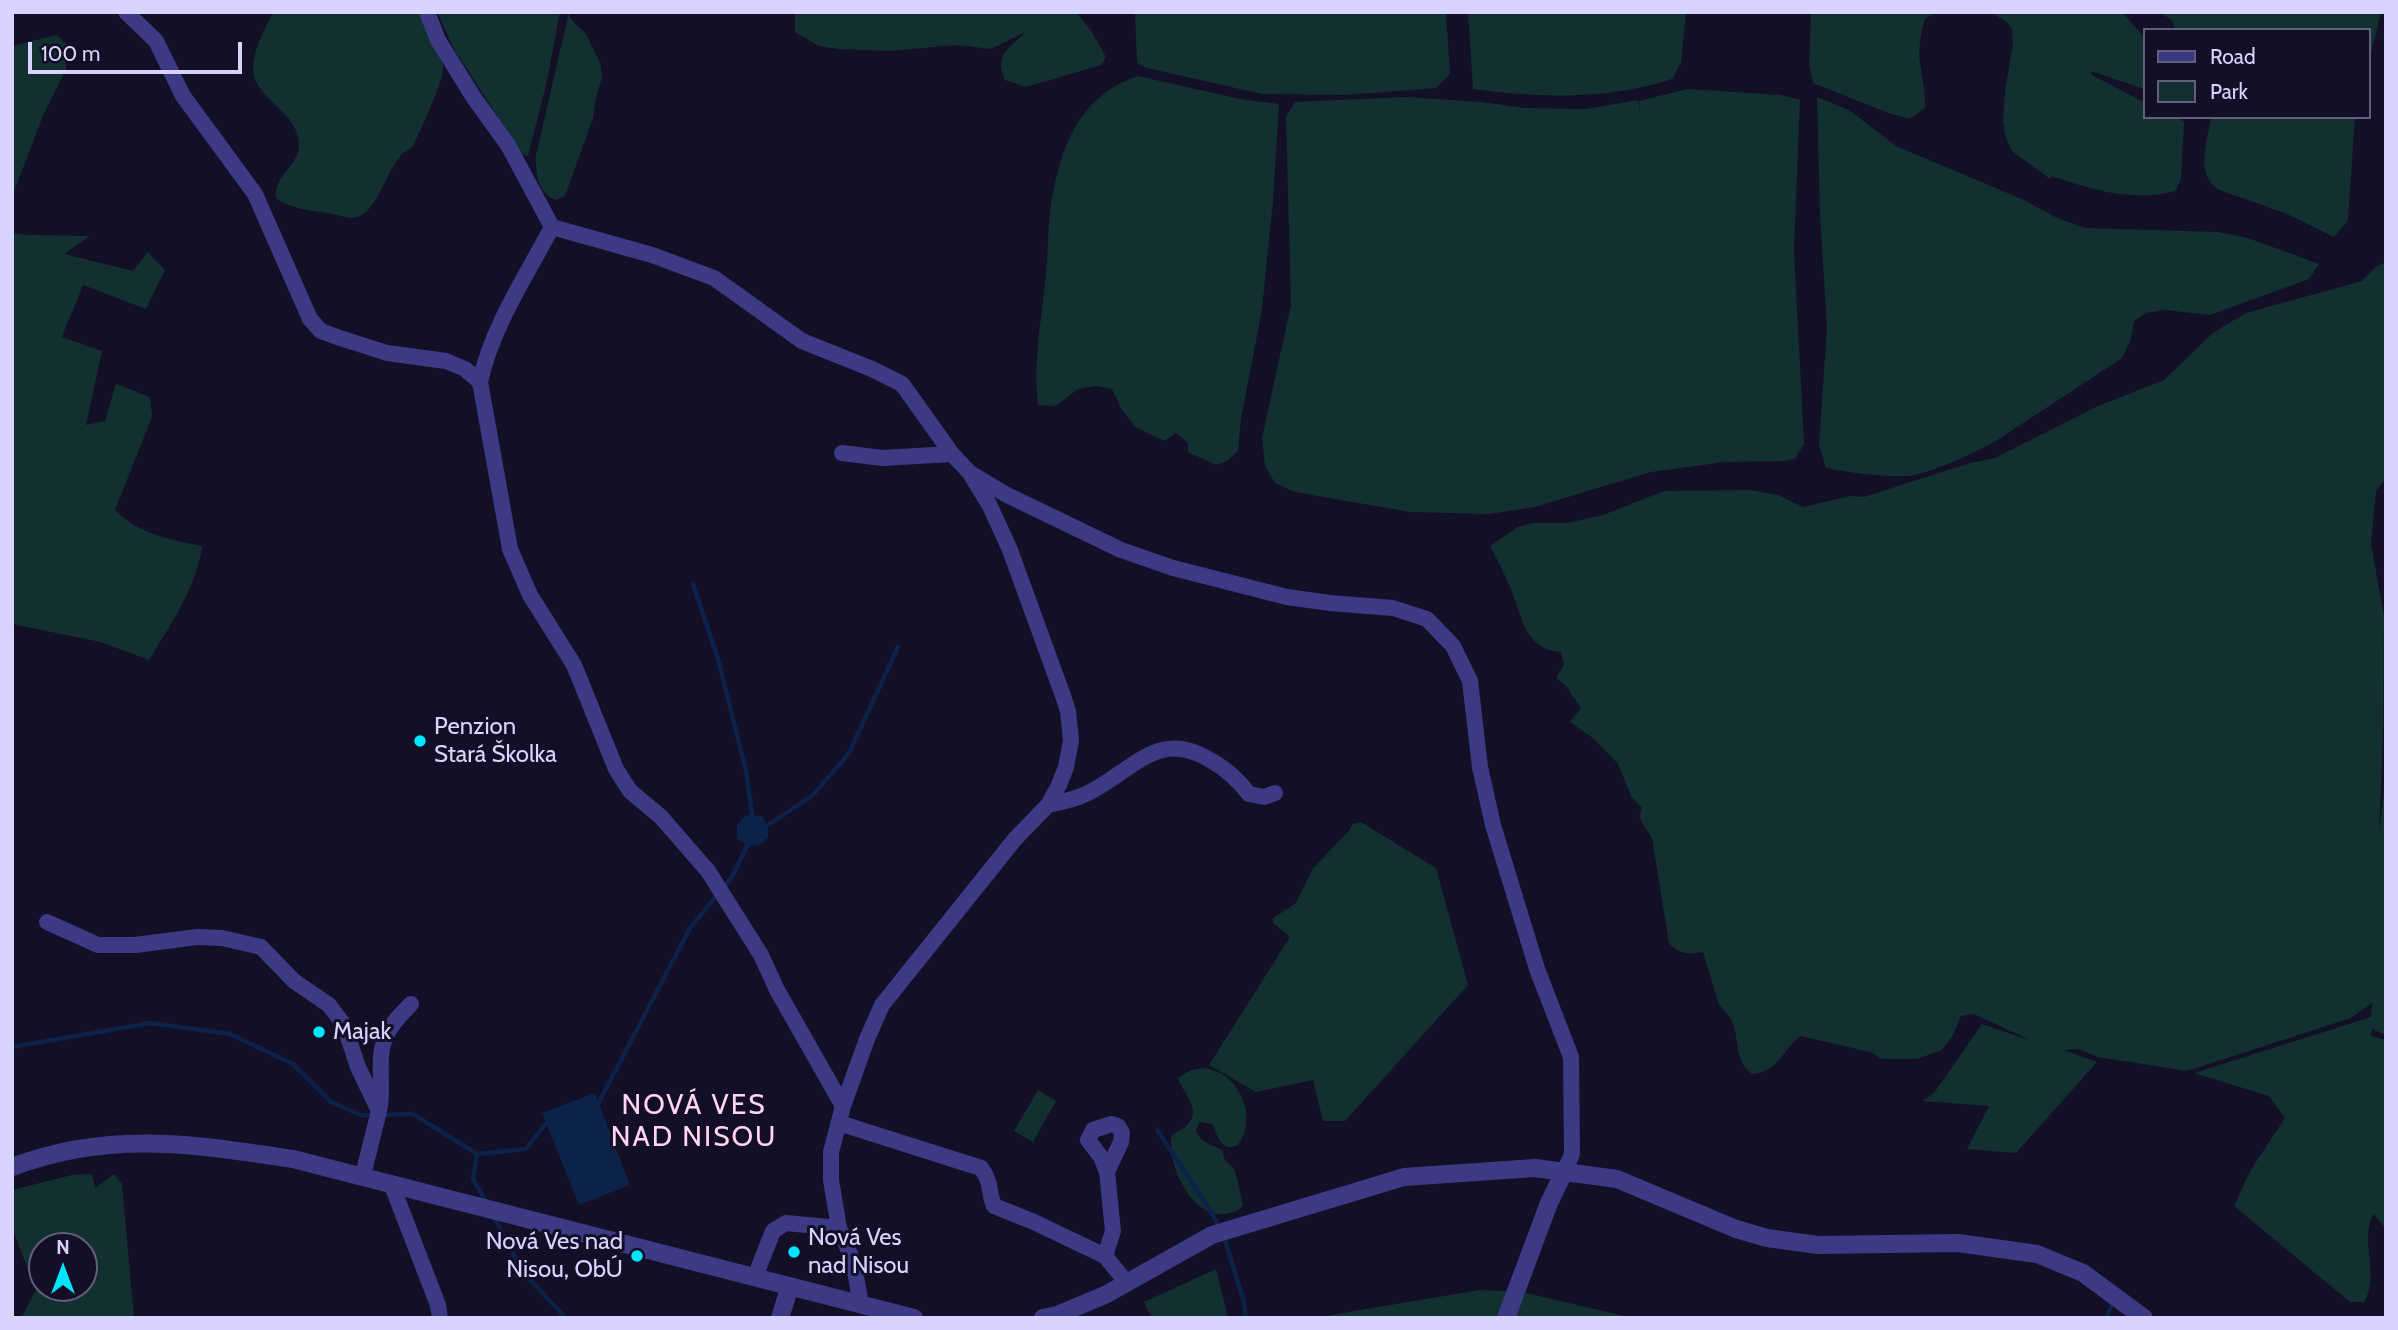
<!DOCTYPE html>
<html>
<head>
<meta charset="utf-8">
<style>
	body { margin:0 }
	#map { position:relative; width:2398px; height:1330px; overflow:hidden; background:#130f26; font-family:Cabin,sans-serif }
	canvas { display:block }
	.frame { position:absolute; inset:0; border:14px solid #d9d4ff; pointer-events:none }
	.legend { position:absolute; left:2143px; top:28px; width:228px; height:91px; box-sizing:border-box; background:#130f26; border:2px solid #625e7d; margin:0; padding:9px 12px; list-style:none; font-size:21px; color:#d9d4ff }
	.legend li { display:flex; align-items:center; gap:14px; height:35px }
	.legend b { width:35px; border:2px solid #625e7d }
	.north { position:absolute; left:28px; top:1232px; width:70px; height:70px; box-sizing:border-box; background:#130f26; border:2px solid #625e7d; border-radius:50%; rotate:0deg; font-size:19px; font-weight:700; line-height:28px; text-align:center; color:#d9d4ff }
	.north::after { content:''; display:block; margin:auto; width:24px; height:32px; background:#00e5ff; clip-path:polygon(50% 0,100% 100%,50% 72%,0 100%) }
	.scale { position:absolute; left:28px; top:42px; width:214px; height:32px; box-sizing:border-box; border:4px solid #d9d4ff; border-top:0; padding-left:9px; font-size:21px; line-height:24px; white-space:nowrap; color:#d9d4ff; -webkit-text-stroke:5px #130f26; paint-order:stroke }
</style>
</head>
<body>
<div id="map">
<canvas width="2398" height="1330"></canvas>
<div class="frame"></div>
<ul class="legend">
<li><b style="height:9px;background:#3d3a85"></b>Road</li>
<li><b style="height:19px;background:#12302f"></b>Park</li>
</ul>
<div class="north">N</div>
<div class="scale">100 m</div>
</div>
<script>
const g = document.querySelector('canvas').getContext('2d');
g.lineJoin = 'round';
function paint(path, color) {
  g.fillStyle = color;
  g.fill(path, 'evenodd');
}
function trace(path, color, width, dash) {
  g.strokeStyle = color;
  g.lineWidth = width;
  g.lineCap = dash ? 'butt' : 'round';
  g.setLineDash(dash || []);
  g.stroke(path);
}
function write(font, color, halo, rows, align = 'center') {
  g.font = font + ' Cabin,sans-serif';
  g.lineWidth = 6;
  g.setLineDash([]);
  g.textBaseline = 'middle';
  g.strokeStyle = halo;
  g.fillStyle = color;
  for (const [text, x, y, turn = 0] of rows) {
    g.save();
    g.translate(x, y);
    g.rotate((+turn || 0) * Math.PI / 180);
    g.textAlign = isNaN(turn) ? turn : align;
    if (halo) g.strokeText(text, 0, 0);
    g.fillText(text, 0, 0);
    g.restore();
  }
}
paint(new Path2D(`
	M 273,12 L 419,12 C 426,26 443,53 443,67 C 444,82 419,133 412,148 C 390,154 381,207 360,216 C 349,221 334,213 322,212 C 308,211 286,207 276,198 C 273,176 299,166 299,145 C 299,110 253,100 253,68 C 253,50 265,29 273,12 Z
	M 437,12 L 560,12 L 547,81 L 528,156 L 522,154 L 454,49 Z
	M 569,12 L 570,18 L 586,34 L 600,62 L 602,78 L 596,97 L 593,118 L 565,196 L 556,200 C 536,191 536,174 536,155 Z
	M 795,12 L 1076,12 L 1092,32 L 1106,57 L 1101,65 L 1026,87 L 1005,80 C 993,54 1011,48 1025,32 L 991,49 L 956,45 L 889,51 L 838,49 L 819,46 L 795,32 Z
	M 1135,12 L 1446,12 L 1450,74 L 1436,88 L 1346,95 L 1262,94 L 1147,68 L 1137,63 Z
	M 1468,12 L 1686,12 L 1681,63 L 1672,79 C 1608,100 1539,98 1473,89 Z
	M 1811,12 L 1936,12 L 1925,19 C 1921,33 1918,48 1920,63 C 1922,79 1926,92 1925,108 L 1910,119 L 1888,113 L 1813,83 L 1809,64 Z
	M 1990,12 L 2122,12 L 2144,37 L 2144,89 L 2091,71 L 2092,75 L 2144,102 L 2144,117 L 2178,117 L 2184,122 L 2181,179 L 2175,191 C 2135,203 2089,189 2051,176 L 2050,179 L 2012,151 L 2005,135 L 2003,121 L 2005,92 L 2013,43 L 2012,29 L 2007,22 Z
	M 2159,12 L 2381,12 L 2368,66 L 2368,30 L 2175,30 L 2172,20 Z
	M 57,35 L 66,44 L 66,70 L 42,118 L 12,197 L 12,46 Z
	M 1138,76 L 1240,99 L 1279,104 L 1273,201 L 1262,309 L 1241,419 L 1238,451 L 1227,461 L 1216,465 L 1188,452 L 1188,443 L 1176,433 L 1164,441 L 1135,427 L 1122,410 L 1112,389 L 1095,386 L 1078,389 L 1056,406 L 1038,405 C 1033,360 1042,318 1046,273 C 1049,247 1047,219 1053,193 C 1063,140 1083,94 1138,76 Z
	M 1687,89 L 1781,95 L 1800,100 L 1794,250 L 1804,444 L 1795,459 L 1784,461 L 1725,462 L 1651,472 L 1535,507 L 1489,514 L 1410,512 L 1295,492 L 1275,483 L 1265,466 L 1262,438 L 1291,305 L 1286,117 L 1295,102 L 1405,97 L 1481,102 L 1525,108 L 1586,109 L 1638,100 L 1640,115 L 1639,101 Z
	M 1817,97 L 1849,110 L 1896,146 L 2024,200 L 2055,217 L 2085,228 L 2218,232 L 2248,238 L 2319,264 L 2309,279 L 2210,315 L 2164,310 L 2146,313 L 2134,321 L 2131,339 L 2122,358 L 1996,441 C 1973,453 1939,470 1914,475 C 1897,479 1844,472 1826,468 L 1819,445 L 1827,327 L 1820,214 Z
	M 2211,117 L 2355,117 L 2348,220 C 2344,227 2338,231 2334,237 L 2285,213 L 2219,190 C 2194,174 2208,141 2211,117 Z
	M 12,233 L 28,235 L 90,236 L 64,254 L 133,271 L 148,252 L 165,270 L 146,309 L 83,285 L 62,337 L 102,351 L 86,425 L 105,421 L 116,384 L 150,397 L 152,417 L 115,510 C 138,534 171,540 202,546 C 197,587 170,625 149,660 L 101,642 L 12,624 Z
	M 2386,262 L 2386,478 L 2376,491 L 2371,544 L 2384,616 L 2383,737 L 2379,835 L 2386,771 L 2386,1035 L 2372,1029 L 2371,1036 L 2386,1040 L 2386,1229 L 2374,1214 C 2358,1238 2381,1274 2364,1302 L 2350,1302 L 2234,1206 L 2250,1171 L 2285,1118 L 2269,1096 L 2194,1073 L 2371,1017 L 2372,1003 L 2351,1018 L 2187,1071 L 2098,1057 L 2078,1049 L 2064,1050 L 2097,1062 L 2016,1153 L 1967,1149 L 1989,1106 L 1922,1101 L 1934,1093 L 1982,1024 L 2032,1041 L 1974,1014 L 1961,1016 L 1953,1035 L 1942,1050 L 1917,1059 L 1882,1059 L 1870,1052 L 1800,1036 C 1783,1050 1777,1073 1752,1074 C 1731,1059 1742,1035 1729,1016 C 1725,1010 1721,1009 1718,1002 L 1703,952 C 1690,955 1678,954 1669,943 L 1652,838 L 1641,821 L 1639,816 L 1642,808 L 1631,796 L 1618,764 L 1594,739 L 1570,722 L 1581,708 L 1565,685 L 1556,678 L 1564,664 L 1561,652 C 1525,649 1523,620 1512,592 C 1506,576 1498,561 1490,546 L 1518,527 L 1533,523 L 1567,523 L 1603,515 L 1664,491 L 1750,490 L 1778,495 L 1803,507 L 1850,496 L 1864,497 L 1970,463 L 1995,458 L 2098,406 L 2164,380 L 2214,332 L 2246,313 L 2362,281 L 2376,267 Z
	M 1361,822 L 1436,868 L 1468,985 L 1345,1121 L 1323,1121 L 1313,1080 L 1256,1092 L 1209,1065 L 1290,937 L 1273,923 L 1273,918 L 1296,903 L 1313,868 L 1348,832 L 1353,824 Z
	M 1203,1068 C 1239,1071 1259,1117 1238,1145 C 1221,1153 1218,1136 1212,1124 L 1200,1122 L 1196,1130 C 1198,1141 1212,1145 1222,1150 L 1225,1160 L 1235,1170 L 1243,1205 C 1239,1210 1236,1212 1230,1213 C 1195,1224 1165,1165 1172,1135 C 1177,1131 1182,1130 1187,1125 C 1203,1110 1182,1092 1178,1078 L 1191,1070 Z
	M 1038,1090 L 1056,1101 L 1033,1142 L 1014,1131 Z
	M 92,1174 L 95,1188 L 114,1174 L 122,1184 L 134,1318 L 21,1318 L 36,1290 L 12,1228 L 12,1190 L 72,1175 ZM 42,1246 L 84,1246 L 84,1288 L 42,1288 Z
	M 1216,1269 L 1228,1318 L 1152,1318 L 1144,1302 Z
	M 1480,1290 L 1522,1292 L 1633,1318 L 1323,1318 L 1331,1315 Z`), '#12302f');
paint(new Path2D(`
	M 746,815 L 763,816 L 768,828 L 768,838 L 758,846 L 748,845 L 737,839 L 737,825 Z
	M 595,1093 L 630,1185 L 579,1205 L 542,1113 Z`), '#0c2248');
trace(new Path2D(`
	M 693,584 L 718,659 L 746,771 L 753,820
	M 765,827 L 813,795 L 849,753 L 898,647
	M 12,1047 L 150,1023 L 230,1034 L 293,1064 L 331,1102 L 361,1115 L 374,1115
	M 597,1106 L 690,928 L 732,877 L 749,842
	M 383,1115 L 413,1114 L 477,1154 L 473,1179 L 487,1203
	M 1157,1130 L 1210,1210 L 1220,1229
	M 477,1154 L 526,1149 L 546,1123 L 551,1123
	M 494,1217 L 523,1272 L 566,1318
	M 1224,1237 L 1244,1302 L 1246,1318
	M 2106,1318 L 2112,1305`), '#0c2248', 4.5);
trace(new Path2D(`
	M 126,12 L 156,41 L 183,96 L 255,194 L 310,319 L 321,331 L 340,338 L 387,353 L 446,361 L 465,369 L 480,382
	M 427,12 L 438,40 L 474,98 L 508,145 L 552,227 L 652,255 L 714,278 L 802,341 L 872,369 L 902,384 L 952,454 L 970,473 L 990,506 L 1010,550 L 1062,693 L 1068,711 L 1071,741 L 1066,767 L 1059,785 L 1048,805 L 1015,839 L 882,1005 L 867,1039 L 843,1106 L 831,1152 L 831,1180 L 839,1228 L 853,1261 L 861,1304
	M 552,227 C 526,276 492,327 480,382 L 510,549 L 530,595 L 574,665 L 616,769 L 630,791 L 661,817 L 708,871 L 761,955 L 777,990 L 843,1106
	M 842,453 L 882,458 L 952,454
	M 972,474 L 1005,494 L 1121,550 L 1173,568 L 1287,597 L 1330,603 L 1393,608 L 1427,619 L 1453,646 L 1470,681 L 1480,767 L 1493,825 L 1537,969 L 1571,1057 L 1572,1154 L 1565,1170
	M 1048,805 C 1063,802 1077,799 1090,792 C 1136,768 1159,728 1212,761 C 1226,769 1239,781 1249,794 L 1264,797 L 1275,793
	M 47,922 L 98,945 L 135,945 L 197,937 L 222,938 L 261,947 L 294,981 L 329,1005 L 344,1025 L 358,1067 L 379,1111 L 363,1175
	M 379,1111 C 385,1087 375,1057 387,1034 C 392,1023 402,1013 411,1004
	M 839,1123 L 981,1168 C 992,1182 988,1191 994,1206 L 1034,1222 L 1105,1256 L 1127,1283
	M 391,1183 L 438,1305 L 440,1318
	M 1105,1256 L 1113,1231 L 1107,1172 L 1121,1142 L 1122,1133 L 1118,1126 L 1112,1124 L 1093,1130 L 1088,1140 L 1101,1157 L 1107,1172
	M 755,1277 L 773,1231 L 786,1223 L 839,1228`), '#3d3a85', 16);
trace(new Path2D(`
	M 12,1167 C 109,1130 194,1144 293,1159 L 914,1318
	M 780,1318 L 790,1286
	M 1043,1318 L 1057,1315 L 1105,1295 L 1212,1235 L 1404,1177 L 1535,1168 L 1617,1179 L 1736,1229 L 1767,1238 L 1818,1245 L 1958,1243 L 2037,1254 L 2083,1273 L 2144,1318
	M 1506,1318 L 1549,1203 L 1565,1170`), '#3d3a85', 18);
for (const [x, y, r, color] of [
	[420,741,7,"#00e5ff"],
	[319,1032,7,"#00e5ff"],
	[794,1252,7,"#00e5ff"],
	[637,1256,7,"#00e5ff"]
]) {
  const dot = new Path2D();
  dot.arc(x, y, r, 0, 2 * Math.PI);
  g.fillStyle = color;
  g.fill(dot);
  trace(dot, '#130f26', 2.5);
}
write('24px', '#d9d4ff', '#130f26', [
	["Penzion",434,727],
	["Stará Školka",434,755],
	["Majak",333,1032],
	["Nová Ves",808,1238],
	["nad Nisou",808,1266],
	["Nová Ves nad",623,1242,"right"],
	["Nisou, ObÚ",623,1270,"right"]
], 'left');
g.letterSpacing = '2px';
write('28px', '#ffd6f0', '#130f26', [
	["NOVÁ VES",694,1106],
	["NAD NISOU",694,1138]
]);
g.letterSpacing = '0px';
</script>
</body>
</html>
